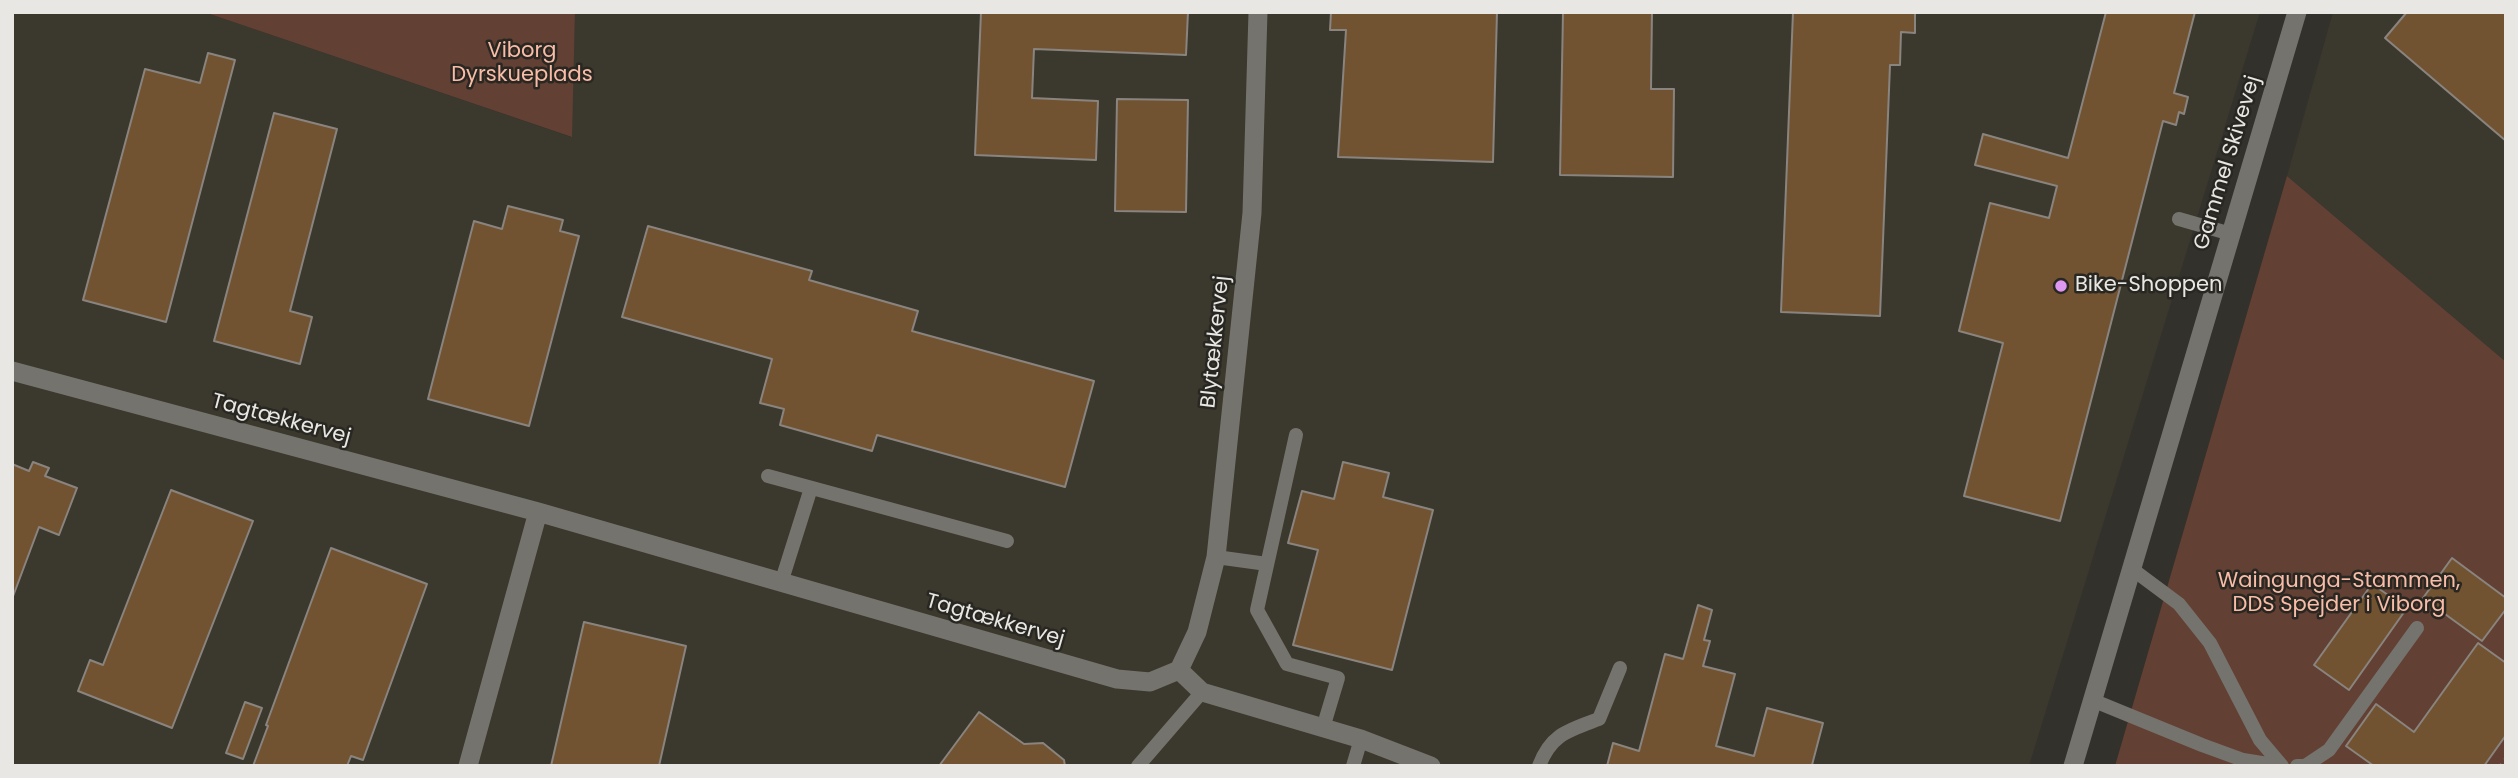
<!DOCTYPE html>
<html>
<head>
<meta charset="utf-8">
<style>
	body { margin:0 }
	#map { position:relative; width:2518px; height:778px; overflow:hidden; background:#33312c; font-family:Poppins,sans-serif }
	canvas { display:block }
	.frame { position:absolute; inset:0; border:14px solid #e8e7e3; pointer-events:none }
</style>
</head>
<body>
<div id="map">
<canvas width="2518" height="778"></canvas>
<div class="frame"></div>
</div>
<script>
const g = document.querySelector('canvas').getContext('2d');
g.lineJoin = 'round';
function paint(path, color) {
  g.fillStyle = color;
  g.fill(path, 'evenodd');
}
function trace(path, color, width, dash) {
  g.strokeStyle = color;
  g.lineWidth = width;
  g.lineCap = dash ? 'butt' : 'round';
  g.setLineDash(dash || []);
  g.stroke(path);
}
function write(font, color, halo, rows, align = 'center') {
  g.font = font + ' Poppins,sans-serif';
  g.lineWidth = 5;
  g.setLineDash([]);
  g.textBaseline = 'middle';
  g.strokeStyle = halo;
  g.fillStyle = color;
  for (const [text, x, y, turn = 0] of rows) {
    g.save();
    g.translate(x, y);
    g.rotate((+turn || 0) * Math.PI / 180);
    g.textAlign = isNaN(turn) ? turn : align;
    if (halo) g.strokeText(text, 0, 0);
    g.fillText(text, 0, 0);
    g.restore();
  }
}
paint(new Path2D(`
	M 12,12 L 204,12 L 571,137 L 575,12 L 2260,12 L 2029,766 L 12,766 Z
	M 2333,12 L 2506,12 L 2506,362 L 2287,176 Z`), '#3b382d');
paint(new Path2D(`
	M 204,12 L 575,12 L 572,137 Z
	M 2287,176 L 2506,362 L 2506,766 L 2115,766 Z`), '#634034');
const building = new Path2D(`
	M 981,12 L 1188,12 L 1186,55 L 1034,49 L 1032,98 L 1098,101 L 1096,160 L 975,155 Z
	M 1331,12 L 1497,12 L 1493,162 L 1338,157 L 1346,30 L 1330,30 Z
	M 1563,12 L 1652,12 L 1651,89 L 1674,89 L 1673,177 L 1560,175 Z
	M 1793,12 L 1915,12 L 1915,33 L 1901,32 L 1900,65 L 1890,65 L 1880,316 L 1781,312 Z
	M 2106,12 L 2195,12 L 2174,93 L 2188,97 L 2184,114 L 2179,112 L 2176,125 L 2163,121 L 2060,521 L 1964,496 L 2003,343 L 1959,331 L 1990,203 L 2049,218 L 2057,186 L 1975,165 L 1983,134 L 2068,158 Z
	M 2407,12 L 2506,12 L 2506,141 L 2385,38 Z
	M 208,53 L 235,60 L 166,322 L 83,300 L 145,69 L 200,83 Z
	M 1117,99 L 1188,100 L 1186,212 L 1115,211 Z
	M 274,113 L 337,129 L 290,311 L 312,317 L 300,364 L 214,341 Z
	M 508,206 L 563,220 L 560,231 L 579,236 L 529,426 L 428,399 L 474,221 L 502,229 Z
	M 648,226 L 812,271 L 809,280 L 918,311 L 912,331 L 1094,381 L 1065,487 L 877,435 L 872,451 L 780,425 L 784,409 L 760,403 L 772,359 L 622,317 Z
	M 33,462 L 49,468 L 45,476 L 77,488 L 59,535 L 39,527 L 12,599 L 12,464 L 29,471 Z
	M 1343,462 L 1389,473 L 1383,497 L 1433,510 L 1392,670 L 1293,645 L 1318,550 L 1288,543 L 1302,491 L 1334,499 Z
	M 171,490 L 253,521 L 172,728 L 78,691 L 90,660 L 103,665 Z
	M 331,548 L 427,584 L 363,760 L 351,756 L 347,766 L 253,766 L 268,726 L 266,725 Z
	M 2452,558 L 2506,598 L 2506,609 L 2482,641 L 2423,598 Z
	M 2372,584 L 2407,608 L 2349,690 L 2314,665 Z
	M 1698,605 L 1712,610 L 1704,640 L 1710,641 L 1703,666 L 1735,674 L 1716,746 L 1754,756 L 1767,708 L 1823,723 L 1812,765 L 1607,766 L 1613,743 L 1639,751 L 1665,654 L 1683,659 Z
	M 584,622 L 686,646 L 659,766 L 551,766 Z
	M 2478,643 L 2506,663 L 2506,735 L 2484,766 L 2374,766 L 2346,746 L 2376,704 L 2414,732 Z
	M 245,702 L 262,708 L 243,759 L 226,753 Z
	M 979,712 L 1024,744 L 1043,743 L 1064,760 L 1065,766 L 939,766 Z`);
paint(building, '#725331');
trace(building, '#89847f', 2);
trace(new Path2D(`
	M 2501,766 L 2506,759`), '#6e6d68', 4.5, [2, 5]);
trace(new Path2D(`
	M 2179,219 L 2231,234
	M 1296,435 L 1257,610 L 1287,664 L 1338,678 L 1323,728
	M 768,476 L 1007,541
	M 1216,557 L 1267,564
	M 2132,569 L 2179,604 L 2210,643 L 2260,740 L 2282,766
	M 781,583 L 811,488
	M 2092,700 L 2202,745 L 2243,760 L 2280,766
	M 1138,766 L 1202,692
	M 1353,766 L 1361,739
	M 1539,766 C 1551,734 1569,730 1599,719 L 1620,668
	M 2297,766 L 2305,766 L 2329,750 L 2417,628`), '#75736d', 14);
trace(new Path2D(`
	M 12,371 L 538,512 L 1117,679 L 1150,682 L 1179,670 L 1202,692 L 1361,739 L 1431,766
	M 1179,670 L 1197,632 L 1216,557 L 1252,213 L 1258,12
	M 468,766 L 538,512
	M 2073,766 L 2297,12`), '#75736d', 19);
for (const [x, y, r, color] of [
	[2061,286,7,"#de98f2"]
]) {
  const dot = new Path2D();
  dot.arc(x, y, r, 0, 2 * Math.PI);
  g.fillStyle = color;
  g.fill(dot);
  trace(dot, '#292722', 2.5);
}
write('21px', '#f8bca7', '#292722', [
	["Viborg",522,52],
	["Dyrskueplads",522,76],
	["Waingunga-Stammen,",2339,582],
	["DDS Spejder i Viborg",2339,606]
]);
write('21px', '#e8e7e3', '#292722', [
	["Gammel Skivevej",2228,163,-73],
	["Blytækkervej",1216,342,-84],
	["Tagtækkervej",281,420,15],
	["Tagtækkervej",995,621,16]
]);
write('21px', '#e8e7e3', '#292722', [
	["Bike-Shoppen",2075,286]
], 'left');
</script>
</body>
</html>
